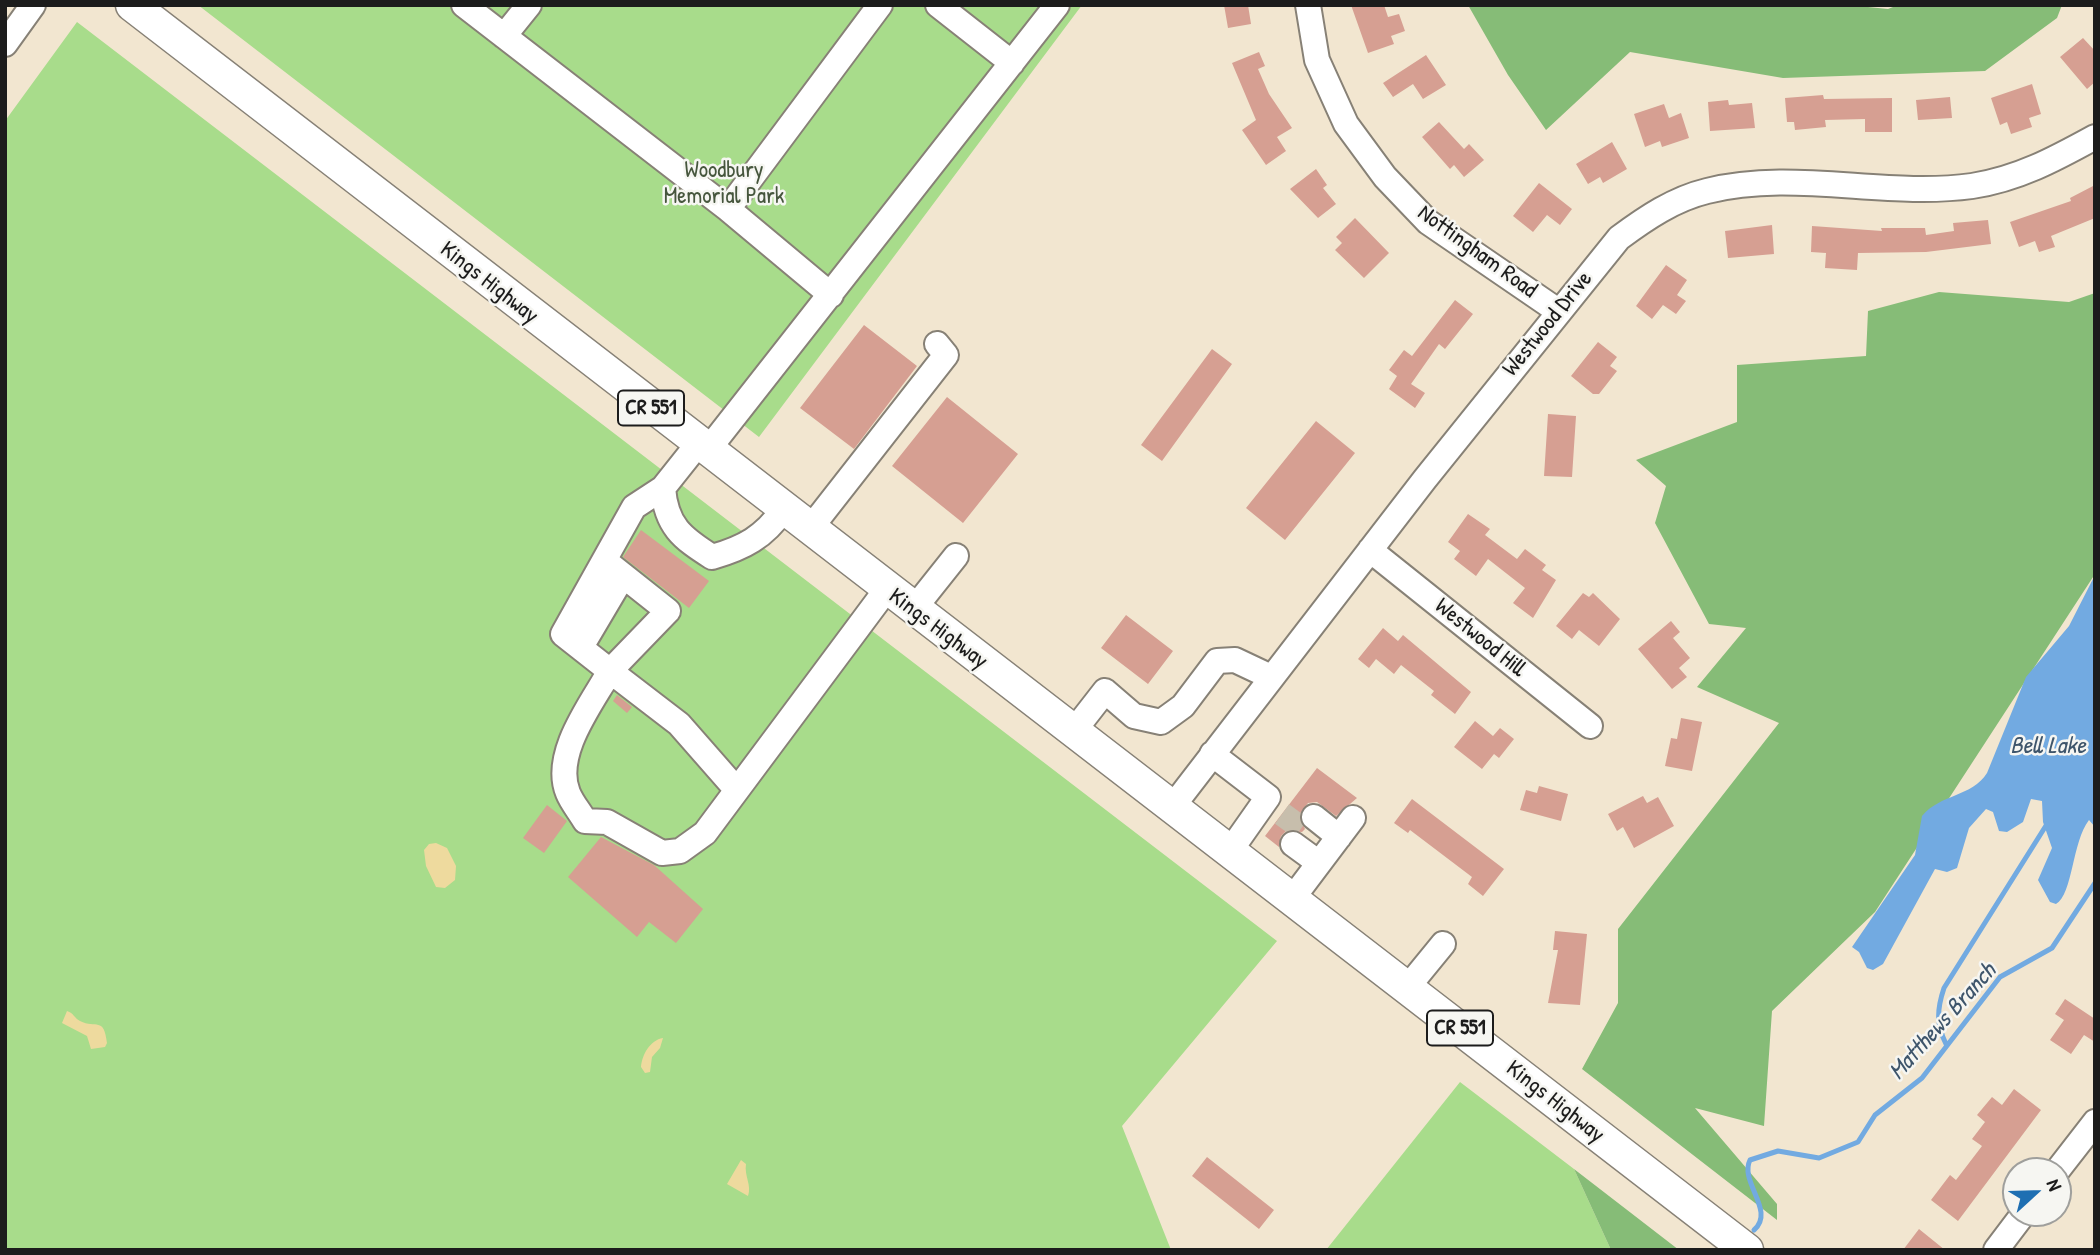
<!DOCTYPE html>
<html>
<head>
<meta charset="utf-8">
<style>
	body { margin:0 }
	#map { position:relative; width:2100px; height:1255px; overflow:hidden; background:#f2e6d0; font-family:"Patrick Hand",sans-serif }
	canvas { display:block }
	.frame { position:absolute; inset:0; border:7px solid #1c1c1c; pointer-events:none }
	.north { position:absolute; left:2002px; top:1157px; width:70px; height:70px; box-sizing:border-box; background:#f6f6f2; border:2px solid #9f9f9c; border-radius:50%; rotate:68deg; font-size:19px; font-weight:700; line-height:28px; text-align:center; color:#1c1c1c }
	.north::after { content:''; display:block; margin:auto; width:24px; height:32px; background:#1f6fb2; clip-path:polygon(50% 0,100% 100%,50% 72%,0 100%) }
</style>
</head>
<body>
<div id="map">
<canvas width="2100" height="1255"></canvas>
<div class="frame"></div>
<div class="north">N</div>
</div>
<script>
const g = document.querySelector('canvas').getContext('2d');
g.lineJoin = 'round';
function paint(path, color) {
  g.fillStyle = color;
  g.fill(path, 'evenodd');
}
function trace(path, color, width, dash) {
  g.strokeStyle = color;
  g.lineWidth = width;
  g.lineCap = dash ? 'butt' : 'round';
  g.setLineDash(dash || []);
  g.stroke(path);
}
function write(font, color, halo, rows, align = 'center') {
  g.font = font + ' "Patrick Hand",sans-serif';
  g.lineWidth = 5;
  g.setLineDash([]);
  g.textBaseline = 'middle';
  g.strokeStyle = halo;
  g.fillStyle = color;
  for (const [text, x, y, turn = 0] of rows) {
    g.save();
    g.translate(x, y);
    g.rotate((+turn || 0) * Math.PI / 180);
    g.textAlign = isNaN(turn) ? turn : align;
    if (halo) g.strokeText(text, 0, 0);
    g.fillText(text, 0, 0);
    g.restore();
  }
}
paint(new Path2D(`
	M 198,5 L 1082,5 L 759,437 Z
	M 77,22 L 1277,941 L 1122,1126 L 1171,1250 L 5,1250 L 5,121 Z
	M 1460,1082 L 1574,1169 L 1611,1250 L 1326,1250 Z`), '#a8dc8b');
paint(new Path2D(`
	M 1468,5 L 1848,5 L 1888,9 L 1898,5 L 2062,5 L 2057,18 L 1985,71 L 1783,78 L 1630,52 L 1546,130 L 1508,75 Z
	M 1939,292 L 2069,302 L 2095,293 L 2095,574 L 1875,912 L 1772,1011 L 1764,1126 L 1695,1108 L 1777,1204 L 1777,1220 L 1582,1069 L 1618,1003 L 1618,929 L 1779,723 L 1697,687 L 1746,628 L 1709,624 L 1655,523 L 1666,486 L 1636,460 L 1737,422 L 1737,365 L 1866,356 L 1868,311 Z
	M 1574,1169 L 1679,1250 L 1611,1250 Z`), '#86bc77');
paint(new Path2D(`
	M 436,843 L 447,848 L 456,866 L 455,880 L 445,888 L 436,887 L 426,866 L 424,850 L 429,844 Z
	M 67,1011 C 74,1013 74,1018 80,1021 C 96,1029 104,1016 107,1043 L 105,1047 L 91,1049 L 87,1036 L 62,1023 Z
	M 663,1038 L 660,1048 L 652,1057 L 650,1072 L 645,1073 L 641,1067 C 642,1055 650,1040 663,1038 Z
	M 741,1160 L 746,1164 C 744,1176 752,1185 748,1196 L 727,1184 Z`), '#eeda9e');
paint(new Path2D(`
	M 2095,575 L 2095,827 L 2089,820 C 2072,842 2073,894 2056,904 L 2050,902 L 2038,880 L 2052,848 L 2043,822 L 2042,801 L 2031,799 L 2023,822 L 2007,832 L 1999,831 L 1993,812 L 1986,809 L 1969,828 L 1957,868 L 1947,872 L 1935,869 L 1883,964 L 1873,970 L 1867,968 L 1859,952 L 1852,947 L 1915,855 L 1922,816 C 1940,794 1972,797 1987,773 L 2026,677 L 2069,626 Z`), '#72aae1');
trace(new Path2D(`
	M 1946,1044 C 1936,1024 1937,1009 1944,988 L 2047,824
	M 1754,1230 C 1776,1211 1739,1182 1750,1160 L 1778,1151 L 1819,1158 L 1858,1142 L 1875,1115 L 1922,1078 L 2000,977 L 2052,948 L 2095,883`), '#72aae1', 5);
paint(new Path2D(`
	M 1224,5 L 1248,5 L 1251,24 L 1228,28 Z
	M 1351,5 L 1384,5 L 1388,17 L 1399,14 L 1405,31 L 1391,36 L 1394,44 L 1368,53 Z
	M 2083,38 L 2095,51 L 2095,82 L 2087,89 L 2060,57 Z
	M 1259,52 L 1265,66 L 1258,69 L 1269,94 L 1292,128 L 1277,137 L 1286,151 L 1266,165 L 1242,130 L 1256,120 L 1232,63 Z
	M 1426,55 L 1446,85 L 1423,99 L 1413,84 L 1393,97 L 1383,83 Z
	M 2032,84 L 2041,114 L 2029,118 L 2032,127 L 2011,134 L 2007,122 L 2000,125 L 1991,98 Z
	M 1823,95 L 1824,99 L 1892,98 L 1892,132 L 1865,132 L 1865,119 L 1825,120 L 1826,127 L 1795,130 L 1794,122 L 1787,122 L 1785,98 Z
	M 1950,97 L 1952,118 L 1918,120 L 1916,100 Z
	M 1728,100 L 1729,105 L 1752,103 L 1755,128 L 1710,131 L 1708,102 Z
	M 1664,104 L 1669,118 L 1681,113 L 1689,138 L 1662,147 L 1660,141 L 1645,147 L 1634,114 Z
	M 1439,122 L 1464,149 L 1469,144 L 1484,160 L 1464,177 L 1454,165 L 1450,169 L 1422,137 Z
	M 1612,142 L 1627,169 L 1603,183 L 1600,177 L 1588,184 L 1576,164 Z
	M 1316,169 L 1327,185 L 1323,188 L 1336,204 L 1318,218 L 1290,189 Z
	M 1539,183 L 1572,209 L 1560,225 L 1547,215 L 1533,232 L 1513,216 Z
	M 2095,185 L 2095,218 L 2051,236 L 2055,247 L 2039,252 L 2035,241 L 2019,247 L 2010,222 L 2071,201 L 2070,198 Z
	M 1355,218 L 1389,253 L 1364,278 L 1335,250 L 1342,243 L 1336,237 Z
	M 1988,220 L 1991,244 L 1926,252 L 1858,253 L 1857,270 L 1825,268 L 1826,253 L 1811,252 L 1812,226 L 1882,231 L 1881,228 L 1925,228 L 1926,235 L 1954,231 L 1953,223 Z
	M 1772,225 L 1774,254 L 1728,258 L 1725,231 Z
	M 1666,265 L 1687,280 L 1677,295 L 1686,301 L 1676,314 L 1663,305 L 1652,319 L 1636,306 Z
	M 1455,300 L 1473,314 L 1445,349 L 1439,344 L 1411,384 L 1425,393 L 1415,408 L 1389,389 L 1397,376 L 1389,370 L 1404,350 L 1412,356 Z
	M 864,325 L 917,366 L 854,449 L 800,408 Z
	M 1598,342 L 1617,357 L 1610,366 L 1617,371 L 1599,394 L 1593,394 L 1571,376 Z
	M 1212,349 L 1232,364 L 1162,461 L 1141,445 Z
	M 947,397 L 1018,454 L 963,523 L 892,466 Z
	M 1548,414 L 1576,416 L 1572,477 L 1544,476 Z
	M 1316,421 L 1355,453 L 1285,540 L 1246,508 Z
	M 1468,514 L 1490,529 L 1485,535 L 1517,559 L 1525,549 L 1546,565 L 1542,570 L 1556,580 L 1533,618 L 1513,603 L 1525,588 L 1488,559 L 1476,576 L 1454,559 L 1460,551 L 1448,542 Z
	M 641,530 L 709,581 L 689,608 L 623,557 Z
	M 1583,593 L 1589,597 L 1593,593 L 1620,619 L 1599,646 L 1579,630 L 1572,639 L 1556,626 Z
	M 1126,615 L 1173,651 L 1148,684 L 1101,648 Z
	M 1671,621 L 1680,632 L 1673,638 L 1690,658 L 1679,668 L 1687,677 L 1672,689 L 1638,649 Z
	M 1383,628 L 1398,641 L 1403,635 L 1471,692 L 1455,714 L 1431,695 L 1434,691 L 1401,665 L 1394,674 L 1376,659 L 1369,668 L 1358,659 Z
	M 617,695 L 632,707 L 627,713 L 613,701 Z
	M 1681,718 L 1702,722 L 1692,771 L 1665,766 L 1671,738 L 1677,739 Z
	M 1475,721 L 1493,736 L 1500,728 L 1514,739 L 1499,758 L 1494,754 L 1482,769 L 1454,747 Z
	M 1317,768 L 1357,798 L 1336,816 L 1317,802 L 1308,803 L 1299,815 L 1305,829 L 1302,832 L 1286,831 L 1281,836 L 1279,847 L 1265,836 Z
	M 1539,786 L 1568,794 L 1561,821 L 1520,810 L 1526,790 L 1537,793 Z
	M 1643,796 L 1647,803 L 1658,797 L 1674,826 L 1634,848 L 1623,827 L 1617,831 L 1608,814 Z
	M 1412,799 L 1504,869 L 1483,896 L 1468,884 L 1472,877 L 1410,830 L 1408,833 L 1394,823 Z
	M 547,805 L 567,821 L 544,853 L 523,838 Z
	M 601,837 L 654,865 L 703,909 L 676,943 L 649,922 L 637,937 L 568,877 Z
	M 1555,931 L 1587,934 L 1580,1005 L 1548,1003 L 1558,950 L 1553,950 Z
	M 2065,999 L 2095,1019 L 2095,1042 L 2084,1035 L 2071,1054 L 2050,1040 L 2064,1020 L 2055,1014 Z
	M 2014,1089 L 2041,1110 L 1958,1221 L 1931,1200 L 1950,1175 L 1956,1180 L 1982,1146 L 1972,1139 L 1985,1122 L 1977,1115 L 1992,1097 L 2002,1105 Z
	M 1207,1157 L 1274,1210 L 1259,1229 L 1192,1176 Z
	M 1919,1229 L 1945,1250 L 1903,1250 Z`), '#d69f92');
trace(new Path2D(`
	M 1282,814 L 1304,830`), '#c7beac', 24, [24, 12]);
const minor = new Path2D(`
	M 464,5 L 728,209 L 831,295
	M 938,5 L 1012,63
	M 1308,5 L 1317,60 L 1346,124 L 1385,177 L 1428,222 L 1558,311
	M 504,36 L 529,5
	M 5,44 L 33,5
	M 728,209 L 880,5
	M 698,444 L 663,488 C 666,526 682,538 712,557 C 744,548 764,537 783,510
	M 707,451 L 1057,5
	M 663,488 L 634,507 L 563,634 L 610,671 C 592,703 552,754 568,793 C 572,803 580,812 585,821 L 607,822 L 662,853 L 680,851 L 705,833 L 886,590
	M 809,530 L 946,355 L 937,344
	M 1370,550 L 1590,726
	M 605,561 L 668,611 L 610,671 L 679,724 L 736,789
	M 913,610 L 956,556
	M 581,647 L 623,576
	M 1073,732 L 1105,691 L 1134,716 L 1161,722 L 1183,706 L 1217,661 L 1235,660 L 1271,677
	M 1212,754 L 1268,797 L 1230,851
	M 1173,806 L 1425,479 L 1619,238 C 1646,218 1674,199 1707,191 C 1793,169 1885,198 1972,186 C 2018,179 2055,159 2095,137
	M 1314,817 L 1339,837
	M 1293,844 L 1319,863
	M 1292,899 L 1353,818
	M 1407,988 L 1443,944
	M 2057,1171 L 2095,1122
	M 1996,1250 L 2024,1213`);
const major = new Path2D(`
	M 132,5 L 1747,1250`);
trace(minor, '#878176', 28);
trace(major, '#878176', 35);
trace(minor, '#fff', 24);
trace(major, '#fff', 32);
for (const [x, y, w] of [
	[651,408,66],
	[1460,1028,66]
]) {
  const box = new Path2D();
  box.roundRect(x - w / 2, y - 17.5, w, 35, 5);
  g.fillStyle = '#f6f6f2';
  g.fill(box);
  trace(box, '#1c1c1c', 2);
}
write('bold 21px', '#1c1c1c', null, [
	["CR 551",651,408],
	["CR 551",1460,1028]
]);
write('23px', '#46563d', '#f6f6f2', [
	["Woodbury",724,171],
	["Memorial Park",724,197]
]);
write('23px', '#1c1c1c', '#f6f6f2', [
	["Nottingham Road",1477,252,36],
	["Kings Highway",489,283,38],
	["Westwood Drive",1548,324,-51],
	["Kings Highway",938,629,37],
	["Westwood Hill",1480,638,39],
	["Kings Highway",1555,1102,38]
]);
write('italic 24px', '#3e556b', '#f6f6f2', [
	["Bell Lake",2048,747],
	["Matthews Branch",1943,1022,-48]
]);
</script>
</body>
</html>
